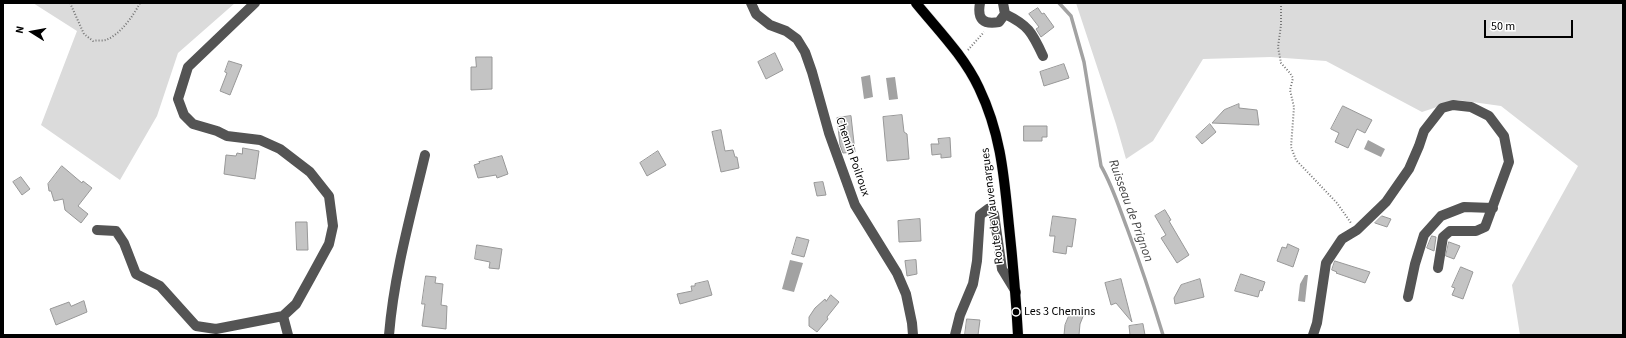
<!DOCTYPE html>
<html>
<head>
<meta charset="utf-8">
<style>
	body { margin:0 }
	#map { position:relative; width:1626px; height:338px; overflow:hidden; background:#fff; font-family:"Source Sans 3",sans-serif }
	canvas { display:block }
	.frame { position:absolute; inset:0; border:4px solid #000; pointer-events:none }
	.north { position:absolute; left:12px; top:12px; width:40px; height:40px; -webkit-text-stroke:3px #fff; paint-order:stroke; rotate:281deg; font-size:11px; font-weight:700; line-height:16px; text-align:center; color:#000 }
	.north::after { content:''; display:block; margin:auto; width:14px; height:18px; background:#000; clip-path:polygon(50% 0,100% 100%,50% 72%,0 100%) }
	.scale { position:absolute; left:1484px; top:20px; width:89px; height:18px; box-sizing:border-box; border:2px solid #000; border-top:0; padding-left:5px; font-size:12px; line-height:14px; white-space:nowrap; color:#000; -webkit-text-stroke:3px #fff; paint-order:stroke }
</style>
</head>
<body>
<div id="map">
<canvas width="1626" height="338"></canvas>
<div class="frame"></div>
<div class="north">N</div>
<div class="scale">50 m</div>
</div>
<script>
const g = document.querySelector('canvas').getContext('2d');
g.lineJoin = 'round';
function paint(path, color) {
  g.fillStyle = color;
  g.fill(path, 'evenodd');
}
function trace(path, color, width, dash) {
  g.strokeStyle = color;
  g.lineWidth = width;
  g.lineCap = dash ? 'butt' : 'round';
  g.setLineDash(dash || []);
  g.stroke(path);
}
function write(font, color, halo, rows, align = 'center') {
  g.font = font + ' "Source Sans 3",sans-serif';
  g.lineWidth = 3;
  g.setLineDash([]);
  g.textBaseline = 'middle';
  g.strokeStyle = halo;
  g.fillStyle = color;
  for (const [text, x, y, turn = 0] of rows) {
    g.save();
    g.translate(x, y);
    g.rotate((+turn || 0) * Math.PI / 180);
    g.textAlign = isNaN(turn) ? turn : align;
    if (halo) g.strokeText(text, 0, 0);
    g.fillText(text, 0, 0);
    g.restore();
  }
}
paint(new Path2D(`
	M 33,3 L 235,3 L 178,53 L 157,116 L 120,180 L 41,125 L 77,31 Z
	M 1076,3 L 1623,3 L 1623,335 L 1520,335 L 1512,285 L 1578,166 L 1501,106 L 1458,100 L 1422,112 L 1326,61 L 1271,57 L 1203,59 L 1153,141 L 1126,159 L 1116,124 Z`), '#dbdbdb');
paint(new Path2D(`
	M 870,75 L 873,97 L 864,99 L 861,77 Z
	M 895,77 L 898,99 L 889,100 L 886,78 Z
	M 1368,140 L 1385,149 L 1381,157 L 1364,149 Z
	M 790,260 L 803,263 L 794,292 L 782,289 Z
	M 1305,275 L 1308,275 L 1305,302 L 1298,301 L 1300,284 Z`), '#a2a2a2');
trace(new Path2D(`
	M 1059,3 L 1071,16 L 1084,62 L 1101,166 C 1112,185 1119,207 1127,228 C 1140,263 1152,299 1163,335`), '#a2a2a2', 3.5);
const building = new Path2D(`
	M 1038,8 L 1042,14 L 1044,13 L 1054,27 L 1041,37 L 1036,29 L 1039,27 L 1029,14 Z
	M 775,53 L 783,70 L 766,79 L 758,62 Z
	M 476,57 L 492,57 L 492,89 L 471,90 L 471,67 L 476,67 Z
	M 229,61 L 242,65 L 230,95 L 220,91 L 227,73 L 225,72 Z
	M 1064,64 L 1069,78 L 1044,86 L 1040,72 Z
	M 1239,104 L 1239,108 L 1257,110 L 1259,125 L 1212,123 L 1224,110 Z
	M 1343,106 L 1372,120 L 1365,133 L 1357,129 L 1348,148 L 1335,142 L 1339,133 L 1331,129 Z
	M 902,115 L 904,132 L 907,134 L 909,159 L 887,161 L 883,117 Z
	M 851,116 L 855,152 L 843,153 L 840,145 L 837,118 Z
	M 1210,124 L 1216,132 L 1202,144 L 1196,137 Z
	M 1024,126 L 1047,126 L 1047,137 L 1042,137 L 1042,141 L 1024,141 Z
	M 721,130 L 725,151 L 733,150 L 735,157 L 737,157 L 739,168 L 721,172 L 712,132 Z
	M 950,138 L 951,157 L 941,158 L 941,154 L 932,155 L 931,144 L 939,144 L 938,139 Z
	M 243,148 L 259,151 L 255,179 L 224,174 L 226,155 L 236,156 L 237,153 L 242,154 Z
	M 658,151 L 666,165 L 647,176 L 640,163 Z
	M 502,156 L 508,174 L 497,178 L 496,175 L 478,178 L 474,165 L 480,163 L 479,162 Z
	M 62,166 L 82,183 L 83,181 L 92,188 L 78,206 L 88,214 L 81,223 L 65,210 L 63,199 L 54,201 L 51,191 L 49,191 L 48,184 Z
	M 21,177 L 30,189 L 22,195 L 13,182 Z
	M 823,182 L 826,195 L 817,196 L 814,183 Z
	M 1165,210 L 1171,220 L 1169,221 L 1189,255 L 1177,263 L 1161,238 L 1166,235 L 1155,216 Z
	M 1053,216 L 1076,219 L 1072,247 L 1067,246 L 1066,254 L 1053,252 L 1055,236 L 1050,236 Z
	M 1382,216 L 1391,219 L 1387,227 L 1375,223 Z
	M 920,219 L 921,241 L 899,242 L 898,221 Z
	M 296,222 L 307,222 L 308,250 L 297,250 Z
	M 1432,236 L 1436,237 L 1434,251 L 1427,248 Z
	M 797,237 L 809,240 L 804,257 L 792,254 Z
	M 1449,242 L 1460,246 L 1454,259 L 1446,256 Z
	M 1288,244 L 1299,249 L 1293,267 L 1277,261 L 1282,247 L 1286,248 Z
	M 477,245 L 502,249 L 499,269 L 489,268 L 490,262 L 475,259 Z
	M 916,260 L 917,274 L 907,276 L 905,261 Z
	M 1335,261 L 1370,272 L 1365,283 L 1336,273 L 1337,272 L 1332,270 Z
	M 1461,267 L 1473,272 L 1463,299 L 1452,295 L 1455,288 L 1452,287 Z
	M 1241,274 L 1265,282 L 1262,291 L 1260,290 L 1258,297 L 1235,291 Z
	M 426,276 L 436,277 L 435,283 L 443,284 L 441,305 L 447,306 L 446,329 L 422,326 L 425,304 L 422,304 Z
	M 1121,279 L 1132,322 L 1116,303 L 1111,305 L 1105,283 Z
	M 1200,279 L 1204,297 L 1175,304 L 1174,298 L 1181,285 Z
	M 708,281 L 712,295 L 680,304 L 677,294 L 692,291 L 691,286 L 695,286 L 695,284 Z
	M 831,295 L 839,302 L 827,317 L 828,319 L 817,332 L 809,326 L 809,317 L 815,308 L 825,299 L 826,301 Z
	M 84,301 L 87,312 L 56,325 L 50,309 L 69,302 L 71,306 Z
	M 1072,309 L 1084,314 L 1080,324 L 1079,335 L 1064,335 L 1065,325 Z
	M 967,319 L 980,320 L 978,335 L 965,335 Z
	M 1143,324 L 1145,335 L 1130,335 L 1129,326 Z`);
paint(building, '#c4c4c4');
trace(building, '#989898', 1);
const major = new Path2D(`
	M 916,3 C 938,30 964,56 979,88 C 1001,134 1004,176 1009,226 C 1013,263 1016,299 1018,335`);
trace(major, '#dbdbdb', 11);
trace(new Path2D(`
	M 70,3 L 84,34 L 93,41 C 97,40 102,41 106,40 C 121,34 133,16 140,3
	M 1281,3 L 1281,25 L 1278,47 L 1281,63 L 1290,73 L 1293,78 L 1290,90 L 1294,107 L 1291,147 L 1296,160 L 1337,203 L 1351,223
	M 968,50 L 984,32`), '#767676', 2, [1, 2]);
trace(new Path2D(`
	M 751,3 L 756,14 L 770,25 L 786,31 L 797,39 L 805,52 L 812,72 L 829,133 L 855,205 L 897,273 L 906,294 L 912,323 L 913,335
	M 980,3 C 977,19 983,25 999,22 L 1005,14 L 1003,3
	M 1005,14 C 1028,25 1032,32 1043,56
	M 97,230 L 116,231 L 124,243 L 136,274 L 160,286 L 196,326 L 216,329 L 283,316 L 296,304 L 311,277 L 329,244 L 333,226 L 329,196 L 310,172 L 280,149 L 260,140 L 227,136 L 217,131 L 193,124 L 184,115 L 178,99 L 188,67 L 255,3
	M 1408,297 L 1415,264 L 1424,235 L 1441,216 L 1464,207 L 1493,208
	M 283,316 L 288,335
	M 389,335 C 394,274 411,214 425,155
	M 955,335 L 960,315 L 973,284 L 977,261 L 980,215 L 988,209 L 994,214 L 1002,269 L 1016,292
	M 1313,335 L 1317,323 L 1326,263 L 1342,239 L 1357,230 L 1386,202 L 1409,169 L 1419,146 L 1424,131 L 1442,108 L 1453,105 L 1471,107 L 1489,116 L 1504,136 L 1509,162 L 1485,227 L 1476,231 L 1450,231 L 1443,237 L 1438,268`), '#545454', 10);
trace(major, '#000', 10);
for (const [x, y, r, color] of [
	[1016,312,4,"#000"]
]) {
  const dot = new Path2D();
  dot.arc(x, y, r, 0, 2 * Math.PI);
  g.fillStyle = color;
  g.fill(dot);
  trace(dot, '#fff', 1.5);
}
write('12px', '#000', '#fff', [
	["Chemin Poilroux",852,157,71],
	["Route de Vauvenargues",993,206,-97]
]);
write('12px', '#000', '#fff', [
	["Les 3 Chemins",1024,312]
], 'left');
write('italic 13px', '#434343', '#fff', [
	["Ruisseau de Prignon",1130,211,70]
]);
</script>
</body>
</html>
